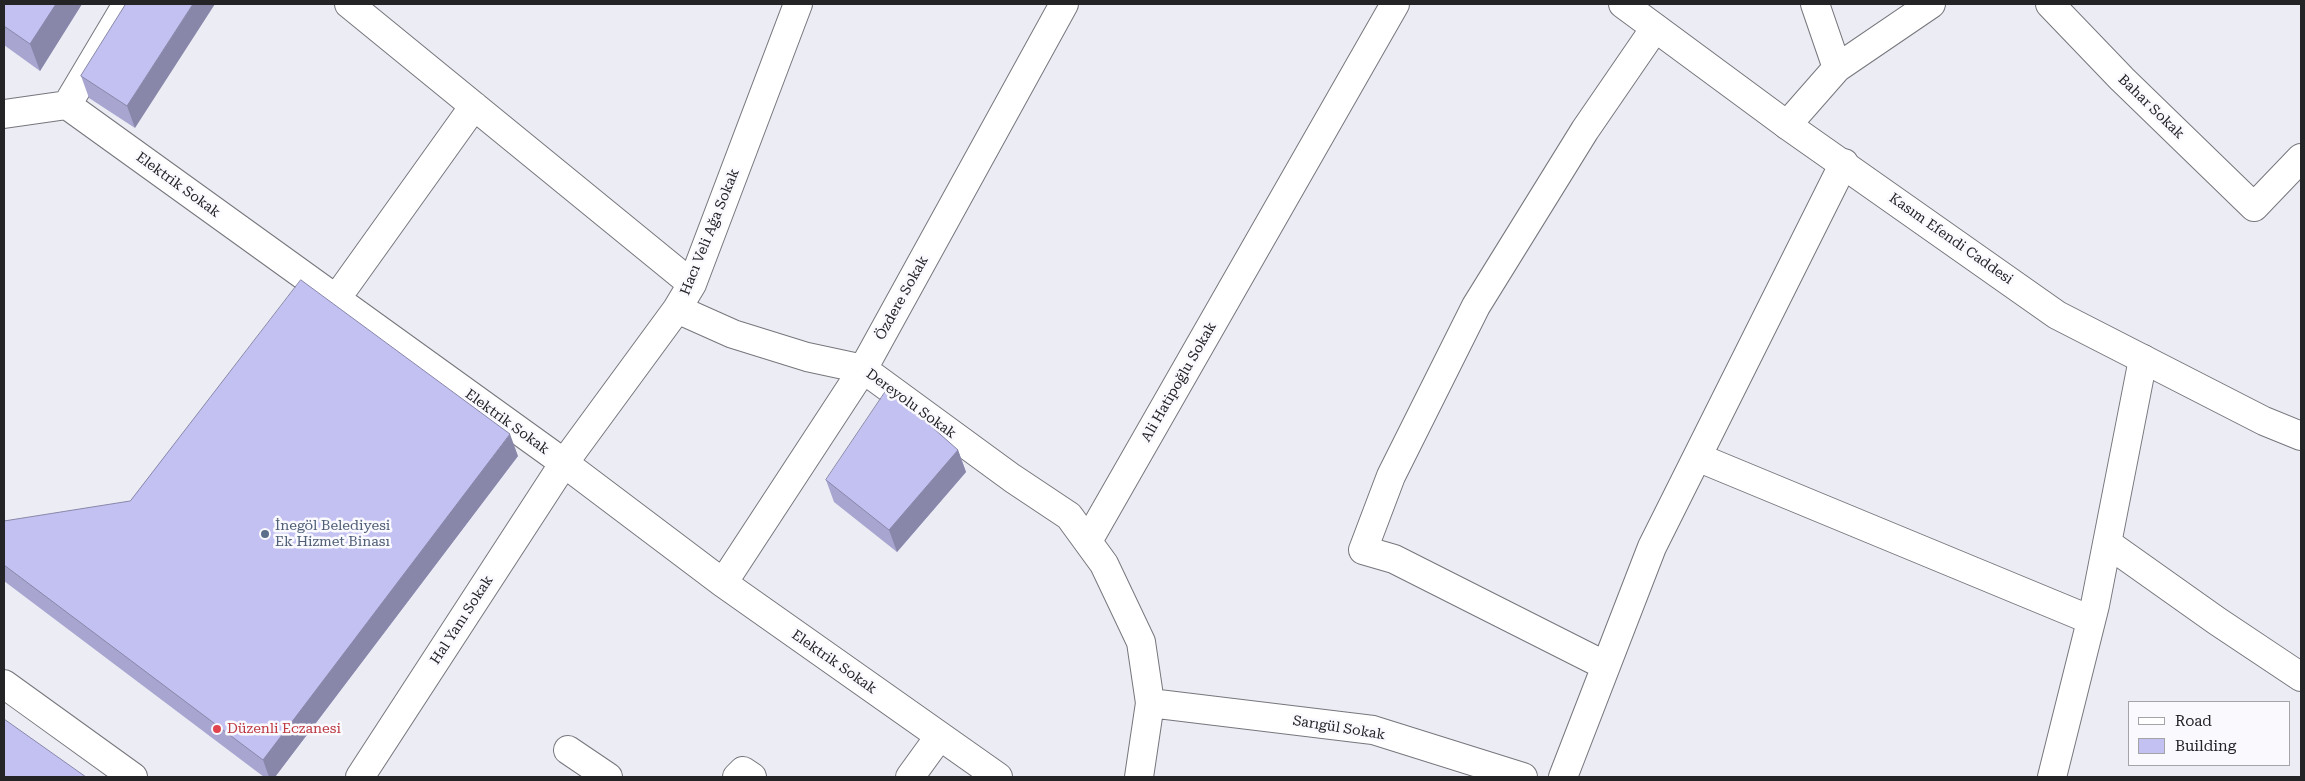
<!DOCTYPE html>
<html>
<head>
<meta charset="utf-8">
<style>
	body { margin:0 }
	#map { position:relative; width:2305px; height:781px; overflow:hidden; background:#ececf4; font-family:"Roboto Serif",serif }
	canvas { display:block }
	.frame { position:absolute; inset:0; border:5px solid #242427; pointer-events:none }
	.legend { position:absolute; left:2128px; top:701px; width:162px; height:65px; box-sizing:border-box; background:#faf9fe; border:1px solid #a4a4a8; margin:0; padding:6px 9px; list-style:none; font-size:15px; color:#242427 }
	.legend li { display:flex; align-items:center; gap:10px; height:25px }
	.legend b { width:25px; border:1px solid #a4a4a8 }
</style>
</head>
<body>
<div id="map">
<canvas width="2305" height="781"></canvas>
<div class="frame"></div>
<ul class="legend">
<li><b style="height:6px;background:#fff"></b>Road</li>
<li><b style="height:14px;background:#c3c1f2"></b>Building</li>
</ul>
</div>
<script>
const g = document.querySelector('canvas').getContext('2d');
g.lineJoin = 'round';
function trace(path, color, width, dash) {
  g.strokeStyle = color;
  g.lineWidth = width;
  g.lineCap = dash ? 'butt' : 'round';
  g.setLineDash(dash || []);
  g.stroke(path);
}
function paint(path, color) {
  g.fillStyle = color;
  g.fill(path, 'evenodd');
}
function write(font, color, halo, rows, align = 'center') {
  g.font = font + ' "Roboto Serif",serif';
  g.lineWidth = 5;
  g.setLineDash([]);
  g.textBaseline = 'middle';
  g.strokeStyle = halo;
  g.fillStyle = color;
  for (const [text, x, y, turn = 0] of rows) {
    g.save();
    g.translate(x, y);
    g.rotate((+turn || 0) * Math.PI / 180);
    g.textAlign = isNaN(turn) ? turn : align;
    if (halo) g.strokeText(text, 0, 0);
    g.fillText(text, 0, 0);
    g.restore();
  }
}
const street = new Path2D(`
	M 349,4 L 692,284
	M 1815,4 L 1837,68
	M 2050,4 L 2122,79 L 2254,207 L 2301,158
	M 67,105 L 127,4
	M 4,114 L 67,105 L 564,463 L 723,583 L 998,777
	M 1787,125 L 1837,68 L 1931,4
	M 336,299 L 474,106
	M 677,309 L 733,334 L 807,357 L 863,369 L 1012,478 L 1069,516 L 1104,564 L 1141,642 L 1150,703 L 1139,777
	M 1697,457 L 2091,620
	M 1088,541 L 1395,4
	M 2107,543 L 2217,621 L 2301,677
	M 723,583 L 863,369 L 1064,4
	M 1606,666 L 1394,559 L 1363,550 L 1391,476 L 1476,306 L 1585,130 L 1655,28
	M 1150,703 L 1373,730 L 1523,777
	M 568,750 L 608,777
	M 360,777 L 564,463 L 677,309 L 692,284 L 798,4
	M 737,777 L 743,771 L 752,777
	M 910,777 L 939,737
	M 1563,777 L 1652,547 L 1844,163
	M 2052,777 L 2095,605 L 2143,359`);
const secondary = new Path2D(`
	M 1623,4 L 1787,125 L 2057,315 L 2264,421 L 2301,436
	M 4,684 L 133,777`);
trace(street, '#76767d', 30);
trace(secondary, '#76767d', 30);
trace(street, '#fff', 28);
trace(secondary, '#fff', 28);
paint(new Path2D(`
	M 4,4 L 82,4 L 40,71 L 4,45 Z
	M 126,4 L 135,128 L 89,98 L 81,76 Z
	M 958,450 L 966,472 L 897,552 L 834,502 L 826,480 Z
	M 518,456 L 275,777 L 264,777 L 4,581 L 4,521 Z`), '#a8a6d0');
paint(new Path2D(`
	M 56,4 L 82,4 L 40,71 L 30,44 Z
	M 193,4 L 215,4 L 135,128 L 127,106 Z
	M 510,434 L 518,456 L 275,777 L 269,777 L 263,760 Z
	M 958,450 L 966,472 L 897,552 L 889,530 Z`), '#8887a9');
const building = new Path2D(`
	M 4,4 L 56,4 L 30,44 L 4,26 Z
	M 126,4 L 193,4 L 127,106 L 81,76 Z
	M 301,280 L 510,434 L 263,760 L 4,565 L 4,521 L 130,501 Z
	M 888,388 L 958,450 L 889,530 L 826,480 Z
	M 4,719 L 86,777 L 4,777 Z`);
paint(building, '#c3c1f2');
trace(building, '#8887a9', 1);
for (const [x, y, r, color] of [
	[265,534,5,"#5c6f8a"],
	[217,729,5,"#e0444e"]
]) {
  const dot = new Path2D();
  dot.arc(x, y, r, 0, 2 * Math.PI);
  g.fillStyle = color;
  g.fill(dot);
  trace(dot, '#faf9fe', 2);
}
write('14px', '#242427', '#faf9fe', [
	["Bahar Sokak",2151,107,44],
	["Elektrik Sokak",178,185,36],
	["Hacı Veli Ağa Sokak",710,232,-68],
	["Kasım Efendi Caddesi",1951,239,35],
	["Özdere Sokak",902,298,-61],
	["Ali Hatipoğlu Sokak",1179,382,-60],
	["Dereyolu Sokak",911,404,36],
	["Elektrik Sokak",507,422,36],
	["Hal Yanı Sokak",462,620,-57],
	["Elektrik Sokak",834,662,35],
	["Sarıgül Sokak",1339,728,9]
]);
write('14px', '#4e5e75', '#faf9fe', [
	["İnegöl Belediyesi",275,526],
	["Ek Hizmet Binası",275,542]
], 'left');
write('14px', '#be3a42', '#faf9fe', [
	["Düzenli Eczanesi",227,729]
], 'left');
</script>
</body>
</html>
